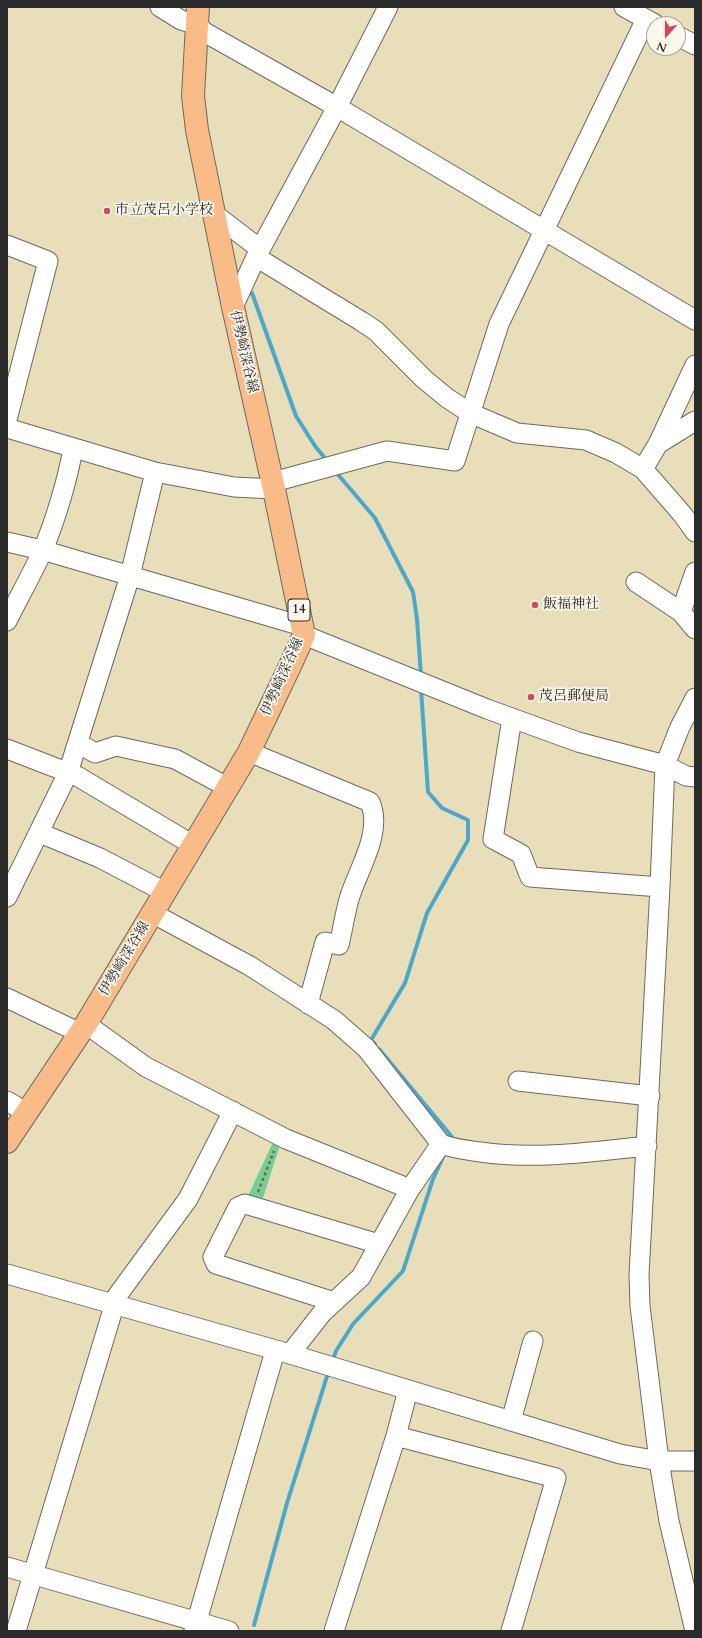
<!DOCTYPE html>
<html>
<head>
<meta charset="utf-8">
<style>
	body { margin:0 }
	#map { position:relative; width:702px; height:1638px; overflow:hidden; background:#e8deb9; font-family:Cardo,serif }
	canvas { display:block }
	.frame { position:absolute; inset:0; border:8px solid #2b2b2b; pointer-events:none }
	.north { position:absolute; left:646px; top:16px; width:40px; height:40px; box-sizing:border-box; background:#fbf7ec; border:1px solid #a8a59f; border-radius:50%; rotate:201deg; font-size:11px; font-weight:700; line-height:16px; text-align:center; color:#2b2b2b }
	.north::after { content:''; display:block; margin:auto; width:14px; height:18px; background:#d1495b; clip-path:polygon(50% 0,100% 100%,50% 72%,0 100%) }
</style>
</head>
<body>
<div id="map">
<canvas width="702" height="1638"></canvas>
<div class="frame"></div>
<div class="north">N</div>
</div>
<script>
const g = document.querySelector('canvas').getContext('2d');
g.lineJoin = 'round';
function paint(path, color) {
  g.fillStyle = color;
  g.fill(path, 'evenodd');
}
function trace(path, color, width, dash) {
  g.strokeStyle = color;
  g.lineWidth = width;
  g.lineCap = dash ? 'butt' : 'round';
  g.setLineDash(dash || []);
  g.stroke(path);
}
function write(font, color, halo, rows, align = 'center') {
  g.font = font + ' Cardo,"Noto Serif JP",serif';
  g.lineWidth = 3.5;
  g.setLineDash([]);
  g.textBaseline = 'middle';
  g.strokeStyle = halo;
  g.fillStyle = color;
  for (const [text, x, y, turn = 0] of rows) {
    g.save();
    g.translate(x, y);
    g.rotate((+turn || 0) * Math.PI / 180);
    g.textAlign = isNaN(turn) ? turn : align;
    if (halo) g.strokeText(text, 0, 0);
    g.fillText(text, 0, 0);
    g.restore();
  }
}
paint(new Path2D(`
	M 274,1140 L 280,1145 L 262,1201 L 248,1196 Z`), '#75ce93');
trace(new Path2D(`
	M 252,293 L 296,416 L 315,446 L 328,462
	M 335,471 L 375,518 L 413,592 L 417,619 L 421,676
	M 375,1044 L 371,1040 L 405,983 L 427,913 L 468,840 L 468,820 L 442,808 L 428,792 L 421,689
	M 379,1049 L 452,1137 L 450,1142
	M 332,1362 L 336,1351 L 353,1324 L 403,1271 L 433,1179 L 444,1155
	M 254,1625 L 287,1503 L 329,1370`), '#4ca8ca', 4);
const minor = new Path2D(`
	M 160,7 L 181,20 L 197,25 L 206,33 L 337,107 L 695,320
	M 624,7 L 655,24
	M 678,36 L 695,45
	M 213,213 L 260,249
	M 7,245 L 48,261 L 7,420
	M 256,257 L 361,321 L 376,331 L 424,379 L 447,398 L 470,413 L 517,433 L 586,440 L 616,453 L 643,469 L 683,515 L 695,532
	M 233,307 L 256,257 L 337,107 L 388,7
	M 7,428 L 155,472 L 234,487 L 274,489
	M 658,444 L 695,365
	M 643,469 L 658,444 L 695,421
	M 273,482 L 387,451 L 455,461 L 499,324 L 646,19
	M 7,542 L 42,550 L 302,626
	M 695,572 L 681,612 L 695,629
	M 636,582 L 681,612
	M 7,621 C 19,597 32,574 43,550 C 55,521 68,479 73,448
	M 304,635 L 487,709 L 578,742 L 665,765 L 686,776 L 695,777
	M 512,718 L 493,839 L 521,854 L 530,877 L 660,887
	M 78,743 L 95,753 L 116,746 L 175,759 L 227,787
	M 7,749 L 77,776 L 193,845
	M 249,752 L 370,802 C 383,832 359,868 350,896 C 345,912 343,929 339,945 L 325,942 L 308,1004
	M 40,833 L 100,858 L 165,892
	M 7,897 L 68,773 L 130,576 L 155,472
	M 152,913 L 250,966 L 334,1020 L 366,1048 L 441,1144 C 454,1149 467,1150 480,1152 C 536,1160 591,1152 647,1146
	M 7,998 L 80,1033
	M 86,1024 L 146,1067 L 286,1139 L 410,1189
	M 518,1081 L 650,1096
	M 7,1101 L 27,1113
	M 7,1274 L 290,1354 L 620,1454 L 659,1461 L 695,1461
	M 334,1302 L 216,1264 L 213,1257 L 238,1207 L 245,1204 L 379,1244
	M 290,1354 L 322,1313 L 361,1277 L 410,1189 L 441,1144
	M 511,1421 L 533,1341
	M 396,1436 L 556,1478 L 511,1631
	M 7,1567 L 229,1631
	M 16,1631 L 117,1296 L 188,1199 L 233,1111
	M 194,1631 L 275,1351
	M 334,1631 L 396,1436 L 408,1390
	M 695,1631 L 669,1521 L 659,1461 L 640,1306 L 639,1275 L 660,887 L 665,765 L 680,727 L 695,698`);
const major = new Path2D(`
	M 7,1142 L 86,1024 L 249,752 L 290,666 L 304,635 L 274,489 L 233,307 L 197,130 L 193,96 L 198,7`);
trace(minor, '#6d6a5d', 21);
trace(major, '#6d6a5d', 24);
trace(new Path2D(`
	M 258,1192 L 274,1151`), '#6d6a5d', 2.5, [3, 3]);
trace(minor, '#fff', 19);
trace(major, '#f9bc89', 22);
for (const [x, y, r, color] of [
	[107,211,4,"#d1495b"],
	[535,605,4,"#d1495b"],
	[531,697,4,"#d1495b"]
]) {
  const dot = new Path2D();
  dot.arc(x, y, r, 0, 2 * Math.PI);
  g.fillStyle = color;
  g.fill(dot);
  trace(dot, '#fbf7ec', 1.5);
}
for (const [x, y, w] of [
	[299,610,22]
]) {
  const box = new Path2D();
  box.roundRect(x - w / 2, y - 11, w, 22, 3);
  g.fillStyle = '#fbf7ec';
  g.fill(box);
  trace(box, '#2b2b2b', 1);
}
write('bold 13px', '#2b2b2b', null, [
	["14",299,610]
]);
write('14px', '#2b2b2b', '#fbf7ec', [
	["市立茂呂小学校",115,211],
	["飯福神社",543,605],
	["茂呂郵便局",539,697]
], 'left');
write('14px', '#2b2b2b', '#fbf7ec', [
	["伊勢崎深谷線",243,352,77],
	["伊勢崎深谷線",283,677,-66],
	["伊勢崎深谷線",125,959,-59]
]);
</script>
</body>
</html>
